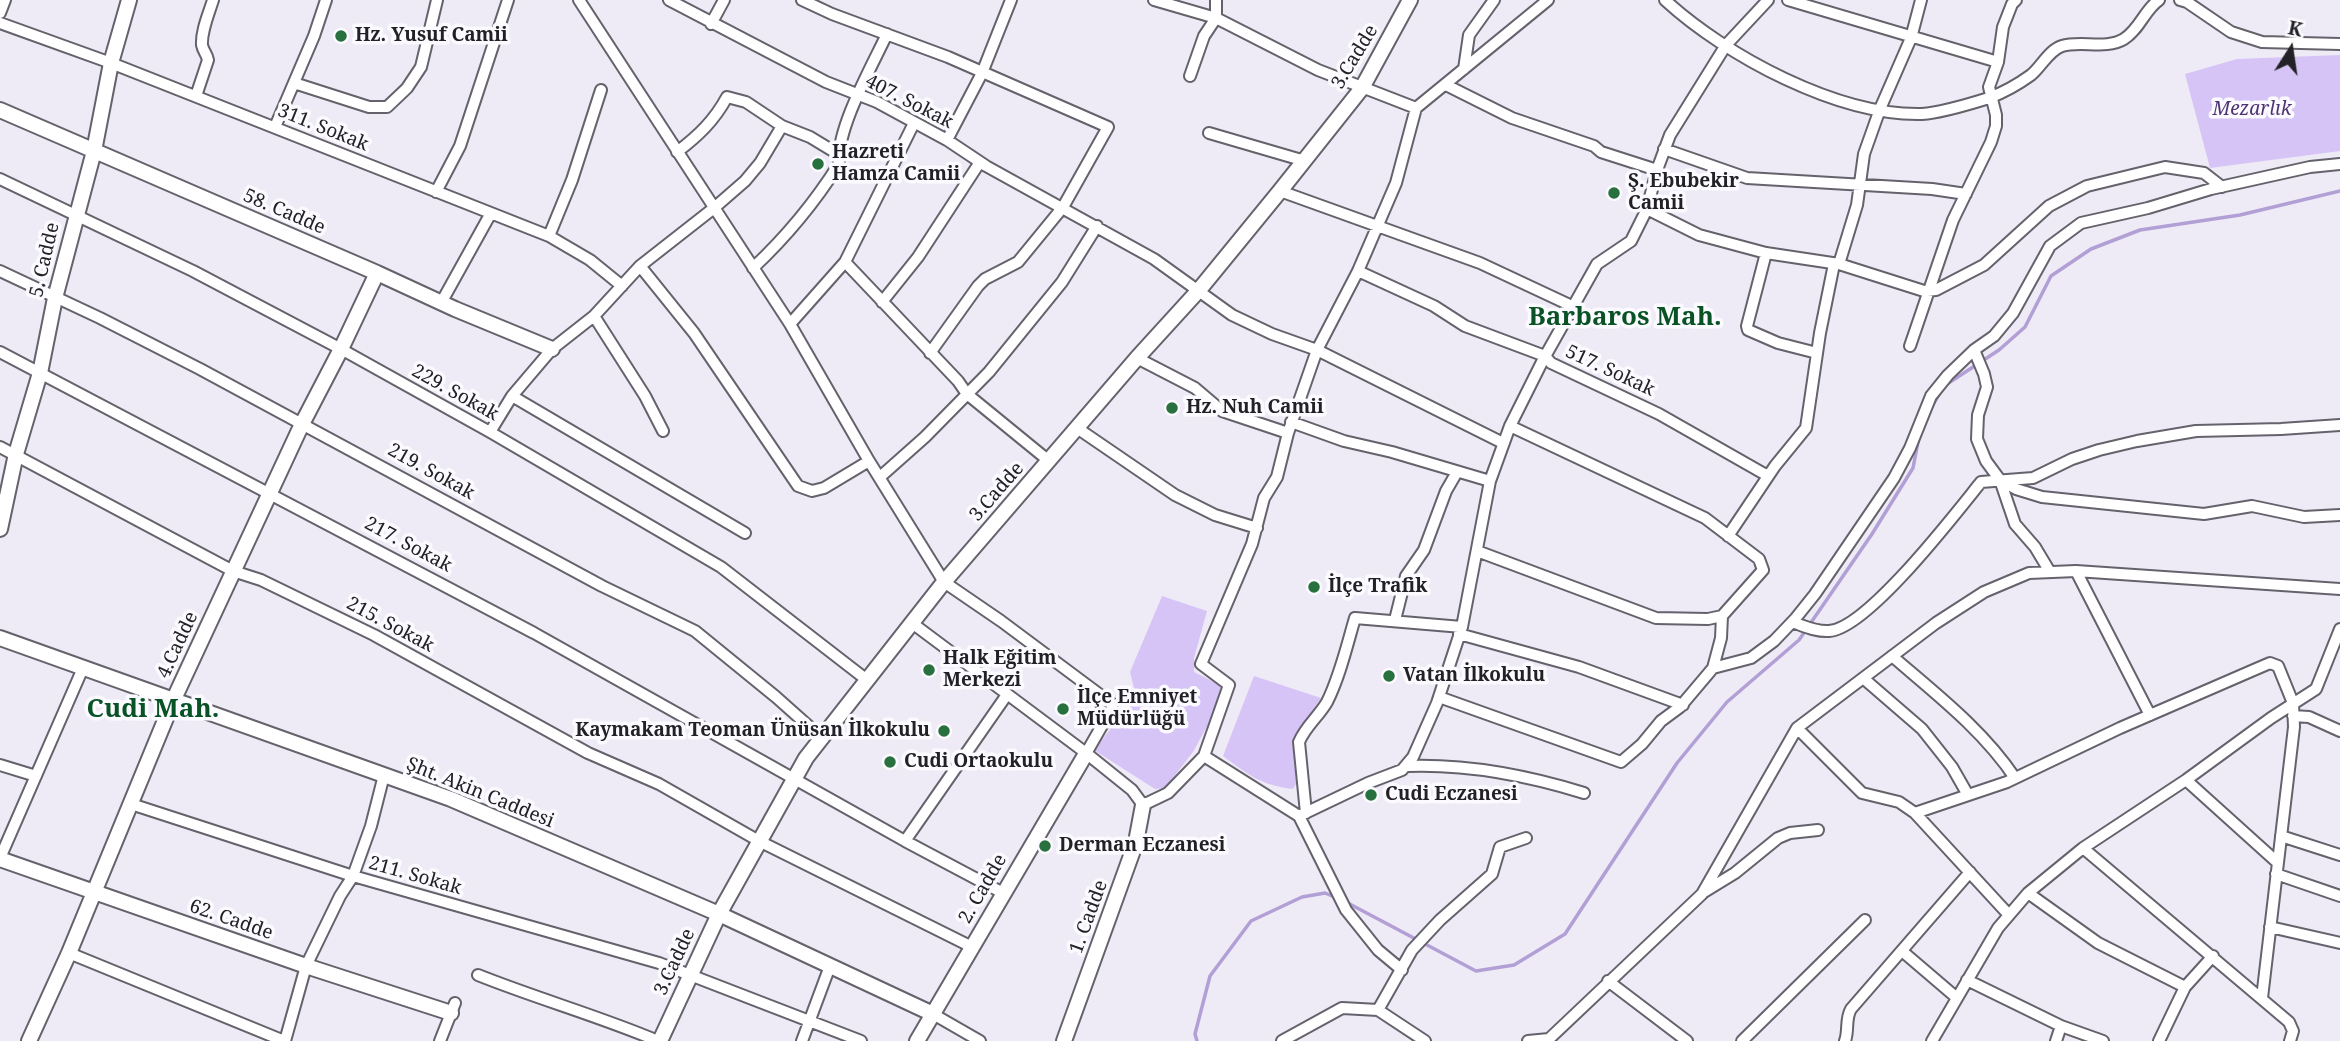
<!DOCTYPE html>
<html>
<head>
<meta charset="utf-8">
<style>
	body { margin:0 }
	#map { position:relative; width:2340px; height:1041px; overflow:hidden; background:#efebf6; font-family:"Noto Serif",serif }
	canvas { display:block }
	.north { position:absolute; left:2256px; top:14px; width:70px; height:70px; -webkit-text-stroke:5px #fbfafe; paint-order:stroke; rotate:12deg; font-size:19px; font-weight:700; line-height:28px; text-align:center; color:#222125 }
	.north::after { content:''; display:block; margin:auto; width:24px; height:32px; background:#222125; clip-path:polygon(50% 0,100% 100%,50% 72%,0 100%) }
</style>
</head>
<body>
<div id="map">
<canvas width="2340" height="1041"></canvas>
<div class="north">K</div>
</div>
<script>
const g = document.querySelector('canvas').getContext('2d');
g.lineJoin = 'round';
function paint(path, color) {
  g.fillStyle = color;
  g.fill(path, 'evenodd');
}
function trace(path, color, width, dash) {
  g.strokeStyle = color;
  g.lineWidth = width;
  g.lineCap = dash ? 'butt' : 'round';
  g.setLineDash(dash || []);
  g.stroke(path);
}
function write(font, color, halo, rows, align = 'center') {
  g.font = font + ' "Noto Serif",serif';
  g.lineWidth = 7;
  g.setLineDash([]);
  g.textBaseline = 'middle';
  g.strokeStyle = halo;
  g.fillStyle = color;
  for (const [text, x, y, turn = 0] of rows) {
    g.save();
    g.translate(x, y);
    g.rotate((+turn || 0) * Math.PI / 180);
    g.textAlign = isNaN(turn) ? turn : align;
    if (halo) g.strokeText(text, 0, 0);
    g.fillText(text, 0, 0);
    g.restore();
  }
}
paint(new Path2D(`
	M 2340,55 L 2340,151 L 2210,168 L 2185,74 L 2237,59 Z
	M 1162,596 L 1207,611 L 1194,658 L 1194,672 L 1220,685 L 1222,699 L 1193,752 L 1165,788 L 1155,789 L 1094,750 L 1126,709 L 1135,692 L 1130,672 Z
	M 1254,676 L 1321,698 L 1293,740 L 1296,784 L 1293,789 C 1260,785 1249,775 1223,756 Z`), '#d6c4f7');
trace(new Path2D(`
	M 1931,408 L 1944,386 L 1999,350 L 2025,327 L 2051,276 L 2091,249 L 2140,230 L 2240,215 L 2340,191
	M 1344,901 L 1476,971 L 1514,965 L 1565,934 L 1677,763 L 1727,702 L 1799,640 L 1872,534 L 1913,468 L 1919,437
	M 1197,1041 L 1195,1034 L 1210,976 L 1251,921 L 1302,897 L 1325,893 L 1337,898`), '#b29fd5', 3.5);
const minor = new Path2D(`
	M 579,0 L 790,324 L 869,461 L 944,582 L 1001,621 L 1111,703 L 1112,708 L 1084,757
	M 669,0 L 826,82 L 877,102 L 947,140 L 986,166 L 1154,259 L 1232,315 L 1272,334 L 1317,350 L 1503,443
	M 802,0 L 832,14 L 948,57 L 1108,127 L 1063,207 L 1018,262 L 985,279 L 978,286 L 930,353
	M 1154,0 L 1216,18 L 1318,70 L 1416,108
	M 1665,0 C 1726,56 1838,116 1922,114 C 1938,113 1973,103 1989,98 C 2002,93 2020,83 2031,75 C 2041,67 2049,50 2062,46 C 2081,40 2106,50 2124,39 C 2140,29 2145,9 2159,0
	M 1788,0 L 1998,62
	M 2180,0 L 2187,2 L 2231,32 L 2262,42 L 2340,44
	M 0,13 L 5,0
	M 0,23 L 111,63 L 549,236 L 590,260 L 622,286
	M 711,24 L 724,0
	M 1464,69 L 1469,35 L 1494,0
	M 1190,76 L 1204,36 L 1216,18 L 1216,0
	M 294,83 L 369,107 L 387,107 L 407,88 L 421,67 L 437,0
	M 196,96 L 208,60 C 207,54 203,51 202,45 C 201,31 209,13 213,0
	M 275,127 L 314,36 L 326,0
	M 1209,133 L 1305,161
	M 947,140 L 982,73 L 1011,0
	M 1664,149 L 1747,178 L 1932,189 L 1966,194
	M 677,152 C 698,136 714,121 727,97 L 746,102 L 782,126 L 810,137 L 838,154
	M 1657,170 L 1670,135 L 1726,45 L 1768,0
	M 0,179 L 193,271 L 341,349 L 490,432 L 721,567 L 867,680
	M 1280,191 L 1480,263 L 1574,307
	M 436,192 L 460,146 L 508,0
	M 1647,209 L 1699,235 L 1766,253 L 1839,264 L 1924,291 L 1936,290 L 1984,265 L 2049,206 L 2087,186 L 2165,167 L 2204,173 L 2222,187
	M 549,236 L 572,180 L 601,90
	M 1766,253 L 1747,326 L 1748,330 L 1778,343 L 1817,353
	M 845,262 L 958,381 L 967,394 L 1049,461
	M 1839,264 L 1857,205 L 1864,154 L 1880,109 L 1911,38 L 1921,0
	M 640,266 L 694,333 L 798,486 L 812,491 L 824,488 L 869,461
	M 753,268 C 786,237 815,202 839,164 C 836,129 872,66 887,34
	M 0,271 L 100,318 L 200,369 L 602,586 L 695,631 L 776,697 L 822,738
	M 1358,271 L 1434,306 L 1465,326 L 1545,356 L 1551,363 L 1659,414 L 1768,476
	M 882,302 L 918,257 L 980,162
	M 441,303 L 491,213
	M 594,316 L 645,396 L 663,431
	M 790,324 L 845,262 L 914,123
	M 1910,346 L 1953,220 L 1991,142 L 1996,126 L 1996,115 L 1989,87 L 1998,62 L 2003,27 L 2012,4 L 2016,0
	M 1974,350 L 1984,374 L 1987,387 L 1978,415 L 1977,439 L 1986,461 L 2000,480 L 2016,489 L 2042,497 L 2204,514 L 2252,506 L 2304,517 L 2340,515
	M 0,352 L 534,633 L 905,841 L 1003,893
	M 1137,358 L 1195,388 L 1222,411 L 1288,433
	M 512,396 L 745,533
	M 1291,422 L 1344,441 L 1392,452 L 1490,481
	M 1077,428 L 1175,495 L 1215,515 L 1257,528
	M 490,432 L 512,396 L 552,349 L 594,316 L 640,266 L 714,208 L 745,181 L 760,163 L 782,126
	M 0,447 L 233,571 L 261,580 L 374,635 L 588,753 L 659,784 L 759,841 L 972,947
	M 880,477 L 925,437 L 989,372 L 1062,282 L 1097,226
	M 2000,480 L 2015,524 L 2035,547 L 2050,572
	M 1728,536 L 1775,466 L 1806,428 L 1820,333 L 1834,264
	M 1477,551 L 1656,618 L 1708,619 L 1722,616 L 1763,570 L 1759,559 L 1705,518 L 1510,426
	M 2076,571 L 2150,715
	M 1395,620 L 1406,576 L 1424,550 L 1446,491 L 1457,472
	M 1792,622 C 1804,626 1816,632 1829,631 C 1867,629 1955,514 1981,482 L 2033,478 L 2072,459 L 2099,450 L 2137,441 L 2196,431 L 2281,429 L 2340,425
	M 912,623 L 1086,753 L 1132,790 L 1143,805 L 1168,793 L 1204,756 L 1229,685 L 1201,664 L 1252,544 L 1264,498 L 1277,477 L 1288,433 L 1317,350 L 1358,271 L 1396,183 L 1416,108 L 1548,0
	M 1459,634 L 1579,667 L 1683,705
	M 1892,656 C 1936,694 1983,730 2015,778
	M 1713,668 L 1751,658 L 1774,641 L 1795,619 L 1815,594 L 1894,478 L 1910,448 L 1931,396 L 1948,375 L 1974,350 L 1994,336 L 2013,313 L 2050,246 L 2081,223 L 2148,208 L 2211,189 L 2310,167 L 2340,164
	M 1863,678 L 1922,729 L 1952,767 L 1968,795
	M 1439,697 L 1621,762 L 1642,744 L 1661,721 L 1680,707 L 1713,668 L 1721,638 L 1722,616
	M 2293,716 L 2309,717 L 2340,731
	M 1797,728 L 1862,793 L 1899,802 L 1915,813 L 2009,915
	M 1204,756 L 1299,816 L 1346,910 L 1378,950 L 1402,970
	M 0,765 L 36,776
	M 1408,766 C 1468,764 1526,775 1584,793
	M 2186,780 L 2278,863
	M 131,804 L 353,876 L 659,963 L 861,1041
	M 1306,813 L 1299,742 C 1305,727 1319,716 1327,702 C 1340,676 1347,645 1355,618 L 1462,627
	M 1915,813 L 2007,782 L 2120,728 L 2256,669 L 2270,663 L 2278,666 L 2293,703 L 2294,727 L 2262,998
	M 1299,816 L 1368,783 L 1402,770 L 1413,757 L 1437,703 L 1462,627 L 1490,481 L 1510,426 L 1543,360 L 1597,264 L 1631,241 L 1647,209 L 1657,170 L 1601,152 L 1594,146 L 1512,118 L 1446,85
	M 2281,836 L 2340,855
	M 905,841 L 1006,696
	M 2083,848 L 2289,1022 L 2293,1031 L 2290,1041
	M 0,858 L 83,668
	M 2276,874 L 2340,896
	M 1704,892 L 1735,873 L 1778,838 L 1790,833 L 1818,830
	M 2028,893 L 2098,943 L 2185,987
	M 2270,927 L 2340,943
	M 1902,951 L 1957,998
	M 69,953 L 284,1041
	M 478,975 C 538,999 599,1016 658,1041
	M 1967,980 L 2061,1026 L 2103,1041
	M 1608,981 L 1687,1041
	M 1378,1010 L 1412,950 L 1440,920 L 1492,874 L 1500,847 L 1526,838
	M 933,1014 L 980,1041
	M 285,1041 L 306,966 L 340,896 L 353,876 L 371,826 L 384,775
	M 440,1041 L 455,1003
	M 802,1041 L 830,966
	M 1282,1041 L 1342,1008 L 1378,1010 L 1425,1041
	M 1528,1041 L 1549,1039 L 1702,894 L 1797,728 L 1936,623 L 1984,592 L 2029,573 L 2076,571 L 2340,589
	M 1742,1041 L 1865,920
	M 1845,1041 C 1849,1030 1845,1019 1851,1009 L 1970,872
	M 1932,1041 L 1998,928 L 2028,893 L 2083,848 L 2186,780 L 2271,718 L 2316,689 L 2340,629
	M 2056,1041 L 2061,1026
	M 2159,1041 L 2185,987 L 2213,956`);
const tertiary = new Path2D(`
	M 0,110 L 377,273 L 455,309 L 552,349
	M 0,529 L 16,454 L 40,373 L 55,298 L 94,151 L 111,63 L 129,0
	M 0,638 L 451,799 L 719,914 L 933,1014
	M 0,859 L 306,966 L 451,1013
	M 29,1041 L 69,953 L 173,701 L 302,424 L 341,349 L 377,273
	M 660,1041 L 719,914 L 806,758 L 944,582 L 1137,358 L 1199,290 L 1280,191 L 1362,88 L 1410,0
	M 917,1041 L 1084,757
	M 1064,1041 L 1136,842 L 1143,805`);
trace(minor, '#65626c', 14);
trace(tertiary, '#65626c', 18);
trace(minor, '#fff', 10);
trace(tertiary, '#fff', 14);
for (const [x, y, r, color] of [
	[341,36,7,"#28703e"],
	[818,164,7,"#28703e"],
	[1614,193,7,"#28703e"],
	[1172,408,7,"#28703e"],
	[1314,587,7,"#28703e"],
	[929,670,7,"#28703e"],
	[1389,676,7,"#28703e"],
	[1063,709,7,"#28703e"],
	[944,731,7,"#28703e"],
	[890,762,7,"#28703e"],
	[1371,795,7,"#28703e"],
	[1045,846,7,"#28703e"]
]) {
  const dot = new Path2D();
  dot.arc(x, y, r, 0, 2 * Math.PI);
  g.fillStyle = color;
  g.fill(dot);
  trace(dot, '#fbfafe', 2.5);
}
write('bold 19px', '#222125', '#fbfafe', [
	["Hz. Yusuf Camii",355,36],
	["Hazreti",832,153],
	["Hamza Camii",832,175],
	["Ş. Ebubekir",1628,182],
	["Camii",1628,204],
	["Hz. Nuh Camii",1186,408],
	["İlçe Trafik",1328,587],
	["Halk Eğitim",943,659],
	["Merkezi",943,681],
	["Vatan İlkokulu",1403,676],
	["İlçe Emniyet",1077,698],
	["Müdürlüğü",1077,720],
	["Kaymakam Teoman Ünüsan İlkokulu",930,731,"right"],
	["Cudi Ortaokulu",904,762],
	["Cudi Eczanesi",1385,795],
	["Derman Eczanesi",1059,846]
], 'left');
write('19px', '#222125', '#fbfafe', [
	["3.Cadde",1355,57,-59],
	["407. Sokak",909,102,27],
	["311. Sokak",323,128,22],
	["58. Cadde",284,212,23],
	["5. Cadde",45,260,-77],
	["517. Sokak",1610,371,25],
	["229. Sokak",455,393,29],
	["219. Sokak",431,472,29],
	["3.Cadde",997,492,-49],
	["217. Sokak",408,545,28],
	["215. Sokak",390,625,28],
	["4.Cadde",178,645,-65],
	["Şht. Akin Caddesi",480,793,22],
	["211. Sokak",415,876,16],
	["2. Cadde",983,889,-60],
	["1. Cadde",1089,917,-70],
	["62. Cadde",231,920,19],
	["3.Cadde",675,962,-65]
]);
write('italic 19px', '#4f3475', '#fbfafe', [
	["Mezarlık",2252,110]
]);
write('bold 26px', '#095225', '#fbfafe', [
	["Barbaros Mah.",1625,318],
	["Cudi Mah.",153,710]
]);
</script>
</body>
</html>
